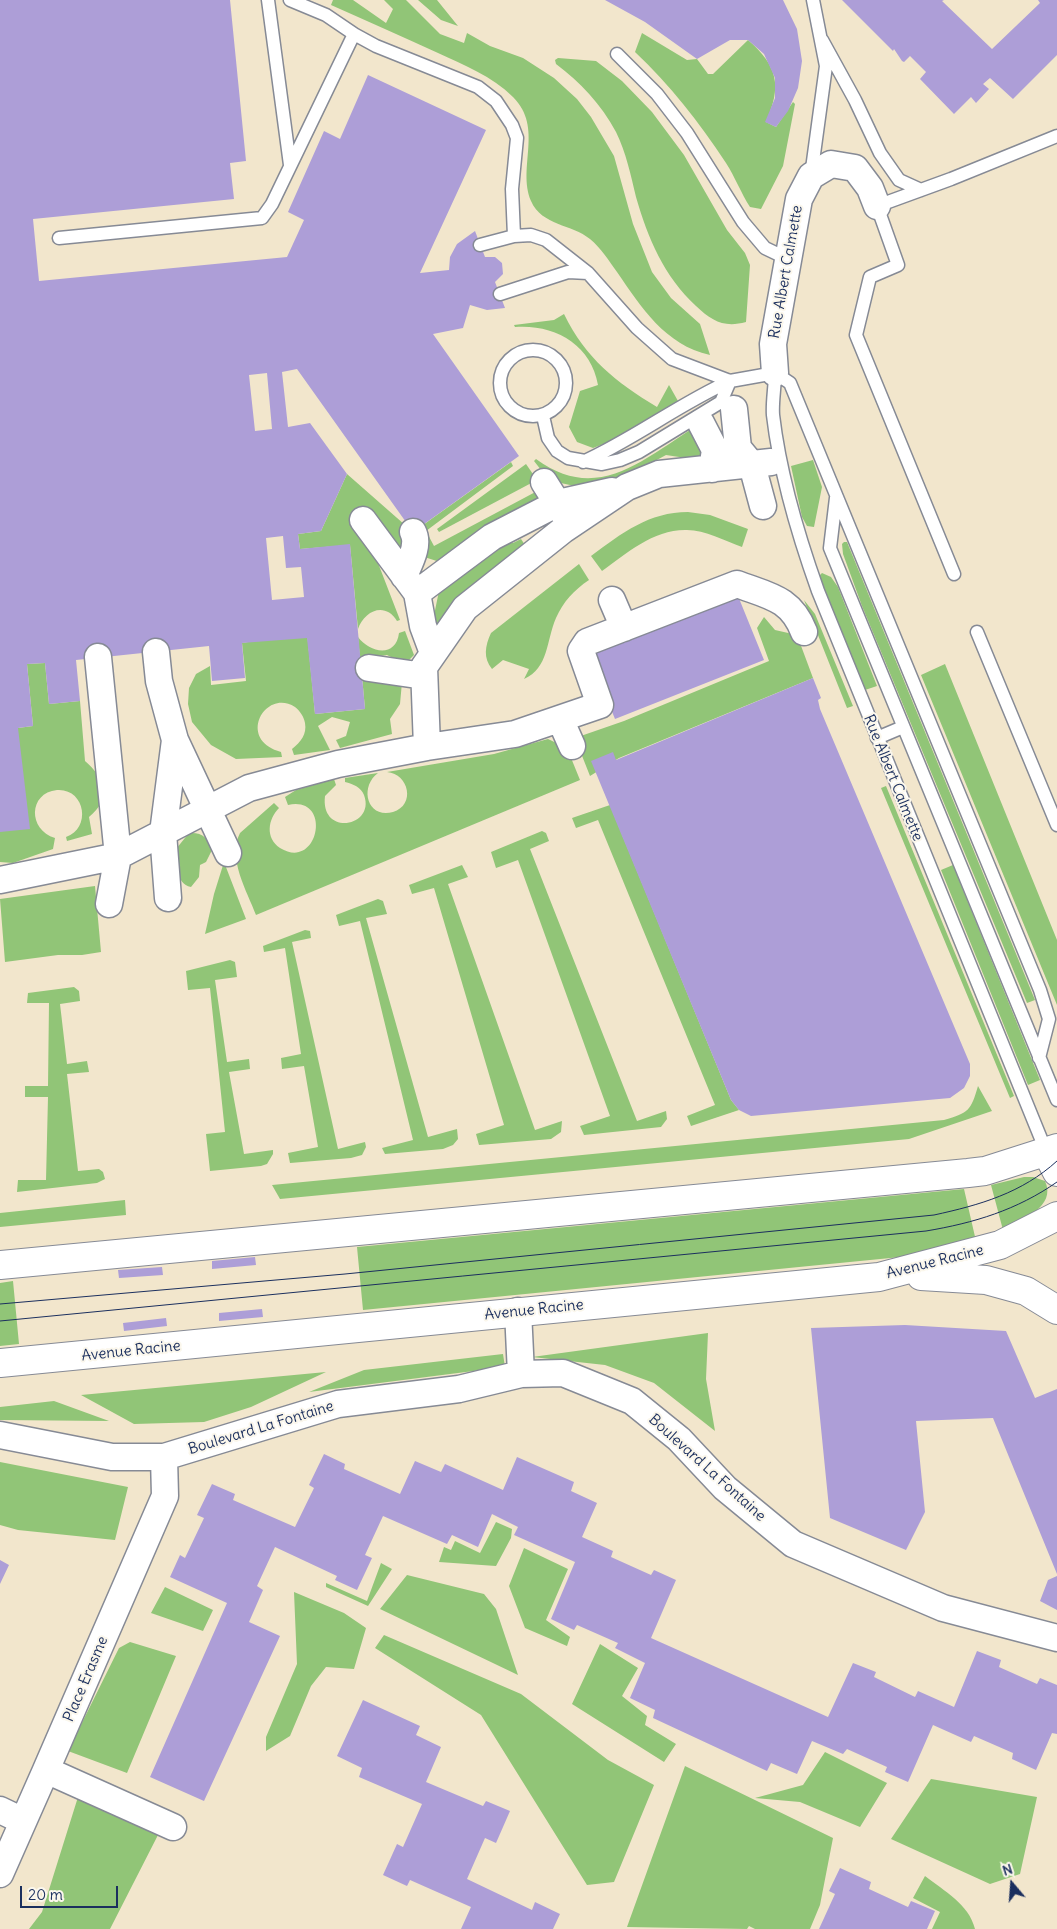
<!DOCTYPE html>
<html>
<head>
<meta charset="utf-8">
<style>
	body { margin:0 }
	#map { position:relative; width:1057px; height:1929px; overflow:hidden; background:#f2e6cc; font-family:Delius,sans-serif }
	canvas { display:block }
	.north { position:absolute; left:987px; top:1859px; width:50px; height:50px; -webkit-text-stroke:4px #fbf7ec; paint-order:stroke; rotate:342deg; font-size:14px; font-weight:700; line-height:20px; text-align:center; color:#1b2f5e }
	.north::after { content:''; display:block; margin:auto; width:18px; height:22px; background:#1b2f5e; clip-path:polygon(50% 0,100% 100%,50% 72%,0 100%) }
	.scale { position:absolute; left:20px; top:1886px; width:98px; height:22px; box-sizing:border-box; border:2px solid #1b2f5e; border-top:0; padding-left:6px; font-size:15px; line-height:18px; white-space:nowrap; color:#1b2f5e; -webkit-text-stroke:4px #fbf7ec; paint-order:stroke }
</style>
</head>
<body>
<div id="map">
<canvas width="1057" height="1929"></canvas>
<div class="north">N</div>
<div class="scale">20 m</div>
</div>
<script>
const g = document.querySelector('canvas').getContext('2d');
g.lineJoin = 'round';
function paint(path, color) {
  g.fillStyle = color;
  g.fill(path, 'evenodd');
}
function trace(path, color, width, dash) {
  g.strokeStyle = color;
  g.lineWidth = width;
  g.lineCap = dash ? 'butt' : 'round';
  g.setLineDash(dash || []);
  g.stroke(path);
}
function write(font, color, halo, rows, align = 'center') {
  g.font = font + ' Delius,sans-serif';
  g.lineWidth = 4;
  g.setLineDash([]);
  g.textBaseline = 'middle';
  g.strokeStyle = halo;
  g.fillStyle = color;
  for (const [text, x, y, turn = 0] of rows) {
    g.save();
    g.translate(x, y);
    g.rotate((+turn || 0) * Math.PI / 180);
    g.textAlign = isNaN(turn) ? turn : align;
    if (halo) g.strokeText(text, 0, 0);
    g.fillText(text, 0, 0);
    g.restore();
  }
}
paint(new Path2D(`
	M 333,0 L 353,0 L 386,23 L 393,9 L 384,0 L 406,0 L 440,34 L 464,43 L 467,33 L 490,46 L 523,58 L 554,78 L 577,99 L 591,117 L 614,156 L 633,224 L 652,272 L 671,298 L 700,324 L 710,355 C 665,345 641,307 617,272 C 609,261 601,248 590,239 C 572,224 542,226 531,201 C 517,167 544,128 513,97 C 492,76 464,65 438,53 C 403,37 367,21 331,5 Z
	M 418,0 L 437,0 L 458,26 L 441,20 Z
	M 642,33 L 687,60 L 697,59 L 708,74 L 713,74 L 748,40 C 778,66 782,86 766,122 L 776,127 L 793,102 L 795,104 L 783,166 L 761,209 L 750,207 C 741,193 735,177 726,163 C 699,122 670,85 635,52 Z
	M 558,58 L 596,61 L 622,81 L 652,112 L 684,155 L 727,230 L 745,253 L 750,265 L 746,322 C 724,328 712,321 696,306 C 664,276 648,239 636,197 C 631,176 626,152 616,132 C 601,104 580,82 556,64 L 555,60 Z
	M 564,314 C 586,359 616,382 657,407 L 669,385 L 678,401 L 609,442 L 593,448 L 577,442 L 569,427 L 580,391 L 598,385 C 591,344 554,324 515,327 L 514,325 L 554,320 Z
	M 695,427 L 705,451 L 699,460 L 666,455 L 618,481 L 584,488 L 556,482 L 545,475 L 534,461 L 536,459 C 597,504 642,460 695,427 Z
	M 813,460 L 822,487 L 814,527 L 807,526 L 802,517 L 791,466 Z
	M 511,462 L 513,466 L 426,531 L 434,546 L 541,489 L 544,497 L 443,563 L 418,555 L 416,530 Z
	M 526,464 L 537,480 L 439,532 L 437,529 Z
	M 347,474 L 413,532 L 409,553 L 354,527 L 378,563 L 400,620 L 397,621 C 385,601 364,611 358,629 L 350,545 L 300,549 L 298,534 L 321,531 Z
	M 688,512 L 710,515 L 748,529 L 742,547 C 725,541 705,530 687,530 C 654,529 627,553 602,571 L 591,556 C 622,533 649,512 688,512 Z
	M 521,539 L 525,545 L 441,625 L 433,620 L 439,591 L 498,544 L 513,543 Z
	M 844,542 L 847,542 L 1035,1000 L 1027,1003 L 862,606 L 843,554 L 842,544 Z
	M 579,564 L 589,580 C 574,590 563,602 556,618 C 546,641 549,668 524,679 L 529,669 L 503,660 L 492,669 C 483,658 485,646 491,633 Z
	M 822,573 L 831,577 L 838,587 L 877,686 L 865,690 L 820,580 L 819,576 Z
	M 804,600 L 815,614 L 853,706 L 847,708 Z
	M 764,617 L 775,630 L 797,635 L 813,678 L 619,758 L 590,776 L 575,738 L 624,721 L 769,661 L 757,628 Z
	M 405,631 L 414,655 L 405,664 L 387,655 L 360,659 L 358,637 C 370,653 396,658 399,633 Z
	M 307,632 L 315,714 L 365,709 L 362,676 L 402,682 L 400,704 L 390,719 L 392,734 L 340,748 L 336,740 L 346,736 L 350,722 L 332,717 L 318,726 L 330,750 L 294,755 L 292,749 C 301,742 307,734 305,723 C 304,717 300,711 295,707 C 265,688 236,740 281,752 L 282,757 L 236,759 L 211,745 L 192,722 L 188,704 L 189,688 L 196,674 L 210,666 L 211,685 L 246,681 L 242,643 Z
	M 45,663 L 49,704 L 80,701 L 85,761 C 105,778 112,799 89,817 L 92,834 L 67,841 L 66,837 C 92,828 85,788 57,790 C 28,793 28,830 55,838 L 53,849 L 13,863 L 0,862 L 0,832 L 18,728 L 33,726 L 27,664 Z
	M 945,664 L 1057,940 L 1057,1005 L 921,675 Z
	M 548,739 L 567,748 L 580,780 L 256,915 C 247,891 227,858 240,833 L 274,803 L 279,808 C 268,819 265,838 280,848 C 319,872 333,795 288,805 L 285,797 L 296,790 L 334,779 L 336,785 L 325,796 C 320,837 376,827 364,795 C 361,787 353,784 345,782 L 345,778 L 378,773 C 359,787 367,819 393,812 C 416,805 409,774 387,772 L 494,754 Z
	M 886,786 L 1014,1096 L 1010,1098 L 881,788 Z
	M 610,805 L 731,1100 L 739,1110 L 691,1126 L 687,1116 L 715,1105 L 598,820 L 576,828 L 572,818 Z
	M 542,831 L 546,833 L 549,841 L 530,849 L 637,1121 L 666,1111 L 667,1119 L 661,1127 L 584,1135 L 580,1126 L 610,1116 L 518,860 L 496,868 L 491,852 Z
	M 189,833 C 202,832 209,838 212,850 L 206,862 L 200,865 L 199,877 L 191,887 C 175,884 178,863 176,849 Z
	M 224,862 L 246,919 L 205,934 L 214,894 Z
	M 462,865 L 468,877 L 448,884 L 535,1130 L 562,1121 L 561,1132 L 551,1139 L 479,1145 L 476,1134 L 504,1125 L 434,888 L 412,894 L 409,885 Z
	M 953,865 L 1040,1080 L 1028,1085 L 941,870 Z
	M 95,886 L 101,952 L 82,955 L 58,955 L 5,962 L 0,899 Z
	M 378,899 L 383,901 L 387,914 L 366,918 L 428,1137 L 457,1129 L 458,1139 L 453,1145 L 443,1149 L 385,1154 L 382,1148 L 413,1140 L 360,921 L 339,926 L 336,915 Z
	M 305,930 L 310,931 L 311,938 L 292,942 L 338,1149 L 365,1142 L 366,1147 L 362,1155 L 351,1158 L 290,1163 L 288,1153 L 318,1147 L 304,1066 L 282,1069 L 281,1058 L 301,1054 L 285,948 L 264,952 L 263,946 Z
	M 230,960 L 235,962 L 237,977 L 215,980 L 227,1062 L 249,1059 L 250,1069 L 229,1072 L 244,1154 L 273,1150 L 273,1154 L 267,1164 L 261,1166 L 210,1171 L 206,1134 L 225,1132 L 210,988 L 188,990 L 186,971 Z
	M 74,987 L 79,991 L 80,1001 L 60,1004 L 67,1064 L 87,1061 L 89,1072 L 67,1074 L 78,1171 L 99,1169 L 103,1172 L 105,1179 L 97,1183 L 17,1192 L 18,1180 L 46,1180 L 48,1097 L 25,1097 L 25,1086 L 48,1086 L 49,1003 L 27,1003 L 28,993 Z
	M 978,1086 L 992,1111 L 909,1139 L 280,1199 L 272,1185 L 944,1120 C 969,1113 971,1110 978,1086 Z
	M 1024,1177 L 1033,1177 L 1045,1181 C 1057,1207 1021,1220 1003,1230 L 991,1185 Z
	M 964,1189 L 976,1241 L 931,1254 L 363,1310 L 357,1247 Z
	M 125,1200 L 126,1215 L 0,1227 L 0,1213 Z
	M 13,1281 L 19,1344 L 0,1346 L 0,1283 Z
	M 708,1333 L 706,1379 L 715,1431 L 654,1383 L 605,1365 L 532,1357 Z
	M 503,1354 L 505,1367 L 309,1392 L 364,1370 Z
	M 326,1372 L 251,1407 L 204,1422 L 134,1424 L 81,1395 Z
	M 54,1401 L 109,1421 L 0,1420 L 0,1407 Z
	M 0,1462 L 128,1487 L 115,1540 L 18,1530 L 0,1525 Z
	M 496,1522 L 512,1529 L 511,1538 L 496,1566 L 439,1562 L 444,1547 L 451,1550 L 455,1541 L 480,1553 Z
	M 524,1548 L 568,1569 L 546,1620 L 570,1637 L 567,1646 L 525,1628 L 509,1586 Z
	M 381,1563 L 392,1569 L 368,1606 L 326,1587 L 326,1583 L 367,1601 Z
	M 407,1575 L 484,1594 L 496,1609 L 518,1675 L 380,1609 Z
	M 165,1587 L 213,1610 L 203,1631 L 151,1613 Z
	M 294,1592 L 344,1613 L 366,1628 L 354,1669 L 326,1667 L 311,1686 L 290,1736 L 266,1751 L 266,1737 L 297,1664 Z
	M 384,1635 L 521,1694 L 608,1760 L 654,1785 L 614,1882 L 587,1885 L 481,1715 L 375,1648 Z
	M 130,1642 L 176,1656 L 127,1773 L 68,1751 L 119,1648 Z
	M 600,1644 L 638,1668 L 622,1696 L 647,1716 L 645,1725 L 676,1744 L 664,1762 L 572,1704 Z
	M 825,1752 L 887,1783 L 860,1827 L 800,1802 L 755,1798 L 803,1785 Z
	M 685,1766 L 833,1838 L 820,1905 L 810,1929 L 755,1929 L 749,1926 L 747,1929 L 627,1927 Z
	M 931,1779 L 1037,1797 L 1020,1874 L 990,1884 L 891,1839 Z
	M 78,1797 L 158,1835 L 110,1929 L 29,1929 L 42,1912 Z
	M 925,1876 C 944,1891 969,1904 975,1929 L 932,1929 L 940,1912 L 913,1898 Z`), '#91c577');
paint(new Path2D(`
	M 0,0 L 230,0 L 246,161 L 230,163 L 234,199 L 33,219 L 39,281 L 287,257 L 304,220 L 288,212 L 324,131 L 340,139 L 368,75 L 486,130 L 420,273 L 449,270 L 450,257 L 457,244 L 475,231 L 485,257 L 495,257 L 502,263 L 503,274 L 495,282 L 505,308 L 487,310 L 470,305 L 463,328 L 433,334 L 519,456 L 413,532 L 297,369 L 282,372 L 288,427 L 310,423 L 347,474 L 321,531 L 298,534 L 300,549 L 350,544 L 365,709 L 315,714 L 307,638 L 242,643 L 245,678 L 212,681 L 209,646 L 76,660 L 80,701 L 49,704 L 45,663 L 27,664 L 33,726 L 18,728 L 30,829 L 0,832 ZM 267,373 L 272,429 L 255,431 L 249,375 ZM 283,536 L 286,568 L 301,567 L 304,597 L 272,600 L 266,538 Z
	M 605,0 L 783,0 L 797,29 L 802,61 L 798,88 L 788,111 L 776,127 L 765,122 L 775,98 L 775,78 L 764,54 L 748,40 L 730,40 L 697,59 L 645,22 Z
	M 842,0 L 944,0 L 942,1 L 992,49 L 1040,3 L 1038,0 L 1057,0 L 1057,55 L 1013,99 L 990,78 L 983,84 L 989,89 L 976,103 L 971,97 L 954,114 L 920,79 L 926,72 L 910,56 L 904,62 L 902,61 L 894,49 L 893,51 Z
	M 736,591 L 764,660 L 615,719 L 587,650 Z
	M 813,678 L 821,698 L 818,700 L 820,709 L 970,1064 L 970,1076 L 964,1088 L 950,1098 L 751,1116 L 739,1110 L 731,1100 L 591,761 L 613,752 L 616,760 Z
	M 255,1257 L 256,1265 L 212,1269 L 212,1261 Z
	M 162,1267 L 163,1275 L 119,1278 L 118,1270 Z
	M 262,1309 L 263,1317 L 219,1321 L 219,1313 Z
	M 166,1318 L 167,1326 L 124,1331 L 123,1323 Z
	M 905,1325 L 1006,1331 L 1035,1398 L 1057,1389 L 1057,1574 L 993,1418 L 916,1421 L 925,1512 L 906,1550 L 830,1518 L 811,1328 Z
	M 324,1454 L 345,1464 L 344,1469 L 400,1494 L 415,1461 L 441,1472 L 445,1464 L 503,1490 L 517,1457 L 574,1482 L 571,1491 L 597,1503 L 582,1537 L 613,1551 L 611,1557 L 651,1575 L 654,1570 L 676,1580 L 651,1638 L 828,1717 L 853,1663 L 876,1672 L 874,1677 L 915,1697 L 918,1691 L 954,1707 L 977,1651 L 1001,1660 L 999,1667 L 1037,1684 L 1040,1678 L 1057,1685 L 1057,1734 L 1052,1733 L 1036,1770 L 1012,1759 L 1013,1753 L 974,1736 L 971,1742 L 933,1725 L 908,1782 L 885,1772 L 887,1767 L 847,1749 L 843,1754 L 812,1741 L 797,1774 L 771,1763 L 767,1771 L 653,1718 L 655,1710 L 630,1698 L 645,1663 L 615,1648 L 618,1643 L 577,1625 L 574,1630 L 551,1619 L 575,1562 L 514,1535 L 518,1527 L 492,1514 L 478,1547 L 452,1535 L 447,1544 L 383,1516 L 365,1555 L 372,1558 L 357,1590 L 335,1580 L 337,1576 L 275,1547 L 257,1586 L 263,1590 L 249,1622 L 280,1636 L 204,1801 L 150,1777 L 227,1603 L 170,1577 L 180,1555 L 185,1558 L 204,1518 L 197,1515 L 212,1484 L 235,1494 L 233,1500 L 295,1527 L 314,1488 L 309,1485 Z
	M 0,1560 L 9,1565 L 0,1584 Z
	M 1057,1576 L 1057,1610 L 1040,1601 L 1048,1580 Z
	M 363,1700 L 420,1726 L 416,1735 L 441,1747 L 426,1782 L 483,1806 L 486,1801 L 510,1811 L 496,1843 L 485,1838 L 467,1879 L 532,1910 L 535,1902 L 560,1914 L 553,1929 L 461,1929 L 471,1907 L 410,1880 L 407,1886 L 383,1875 L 397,1844 L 403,1847 L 422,1804 L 359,1777 L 362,1768 L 337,1756 Z
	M 840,1868 L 871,1882 L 869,1889 L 908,1907 L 911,1901 L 935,1911 L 927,1929 L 819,1929 L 835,1894 L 829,1891 Z`), '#ad9ed7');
const lane = new Path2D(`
	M 268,0 L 290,165
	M 290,0 L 326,15 L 354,34
	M 822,40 L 855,100 L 880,153 L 899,180 L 921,190
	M 617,54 L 657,94 L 687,133 L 743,222 L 765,248 L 788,259
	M 811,176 L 826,66 L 813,0
	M 59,238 L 262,218 L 272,204 L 354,34 L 376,46 L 478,87 L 496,101 L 512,125 L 517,138 L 512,189 L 514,236
	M 480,245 L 514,236 L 531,235 L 546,240 L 588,273 L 637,328 L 672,359 L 730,381 L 775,373
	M 500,294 L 568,272 L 588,273
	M500 383a33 33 0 1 1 66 0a33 33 0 1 1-66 0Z
	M 775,373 C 775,387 772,402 773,415 C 780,475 798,535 818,591 L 1046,1151
	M 775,373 L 790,383 L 1040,990 L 1049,1019 L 1039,1058
	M 543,416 L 548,438 L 557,451 L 568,458 L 602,464 L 620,460 L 639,452 L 721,402 L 730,381
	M 583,462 C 634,439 679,404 730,381
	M 836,498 L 830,548 L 1057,1100
	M 954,574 L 856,335 L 870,277 L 898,265 L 877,206 L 951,179 L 1057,136
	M 977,632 L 1057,825
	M 877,738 L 903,727`);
const street = new Path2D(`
	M 775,373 L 773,344 L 799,199 L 811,176 L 831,164 L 855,168 L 870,188 L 877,206
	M 734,409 L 738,448 L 752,465 L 763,506
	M 701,423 L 715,450 L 712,469
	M 544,482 L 566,517
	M 363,520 L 417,593
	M 404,576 C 409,564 420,545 413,532
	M 612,600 L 624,628
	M 156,652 L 159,681 L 175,740 L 228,853
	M 433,653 L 423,626 L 417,593 L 492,537 L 558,503 L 612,491
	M 98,657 L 118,856 L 109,904
	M 369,668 L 424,676
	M 560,719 L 572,746
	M 427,747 L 424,667 L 465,608 L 563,530 L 627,487 L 659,474 L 771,462
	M 0,880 L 118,856 L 249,788 L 338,764 L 427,747 L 515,734 L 600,705 L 581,651 L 587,642 L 737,584 C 769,596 791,598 804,632
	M 168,898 L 163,833 L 175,740
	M 518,1311 L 521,1374
	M 0,1435 L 112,1457 L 164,1457 L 338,1404 L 459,1389 L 521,1374 L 563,1373 L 632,1401 L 679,1439 L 725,1488 L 793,1544 L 943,1608 L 1057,1638
	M 164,1457 L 165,1496 L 46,1770 L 173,1827
	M 0,1810 L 23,1821
	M 0,1874 L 46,1770`);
const secondary = new Path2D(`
	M 1046,1151 L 1057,1172
	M 0,1265 L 968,1173 L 985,1171 L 1057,1148
	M 921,1276 L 986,1280 L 1026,1291 L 1057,1310
	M 0,1363 L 879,1277 L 1000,1245 L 1057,1216`);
trace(lane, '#868a95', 15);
trace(street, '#868a95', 29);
trace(secondary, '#868a95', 30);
trace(lane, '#fff', 12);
trace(street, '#fff', 26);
trace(secondary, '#fff', 28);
trace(new Path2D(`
	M 0,1304 L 345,1274 L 934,1215 C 980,1205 1022,1193 1057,1161
	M 0,1321 L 926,1231 C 974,1223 1017,1210 1057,1182`), '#1b2f5e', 1);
write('15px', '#1b2f5e', '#fbf7ec', [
	["Rue Albert Calmette",786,272,-80],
	["Rue Albert Calmette",893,778,68],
	["Avenue Racine",935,1262,-14],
	["Avenue Racine",534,1310,-6],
	["Avenue Racine",131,1351,-6],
	["Boulevard La Fontaine",261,1428,-17],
	["Boulevard La Fontaine",707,1468,42],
	["Place Erasme",86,1679,-67]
]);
</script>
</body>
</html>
